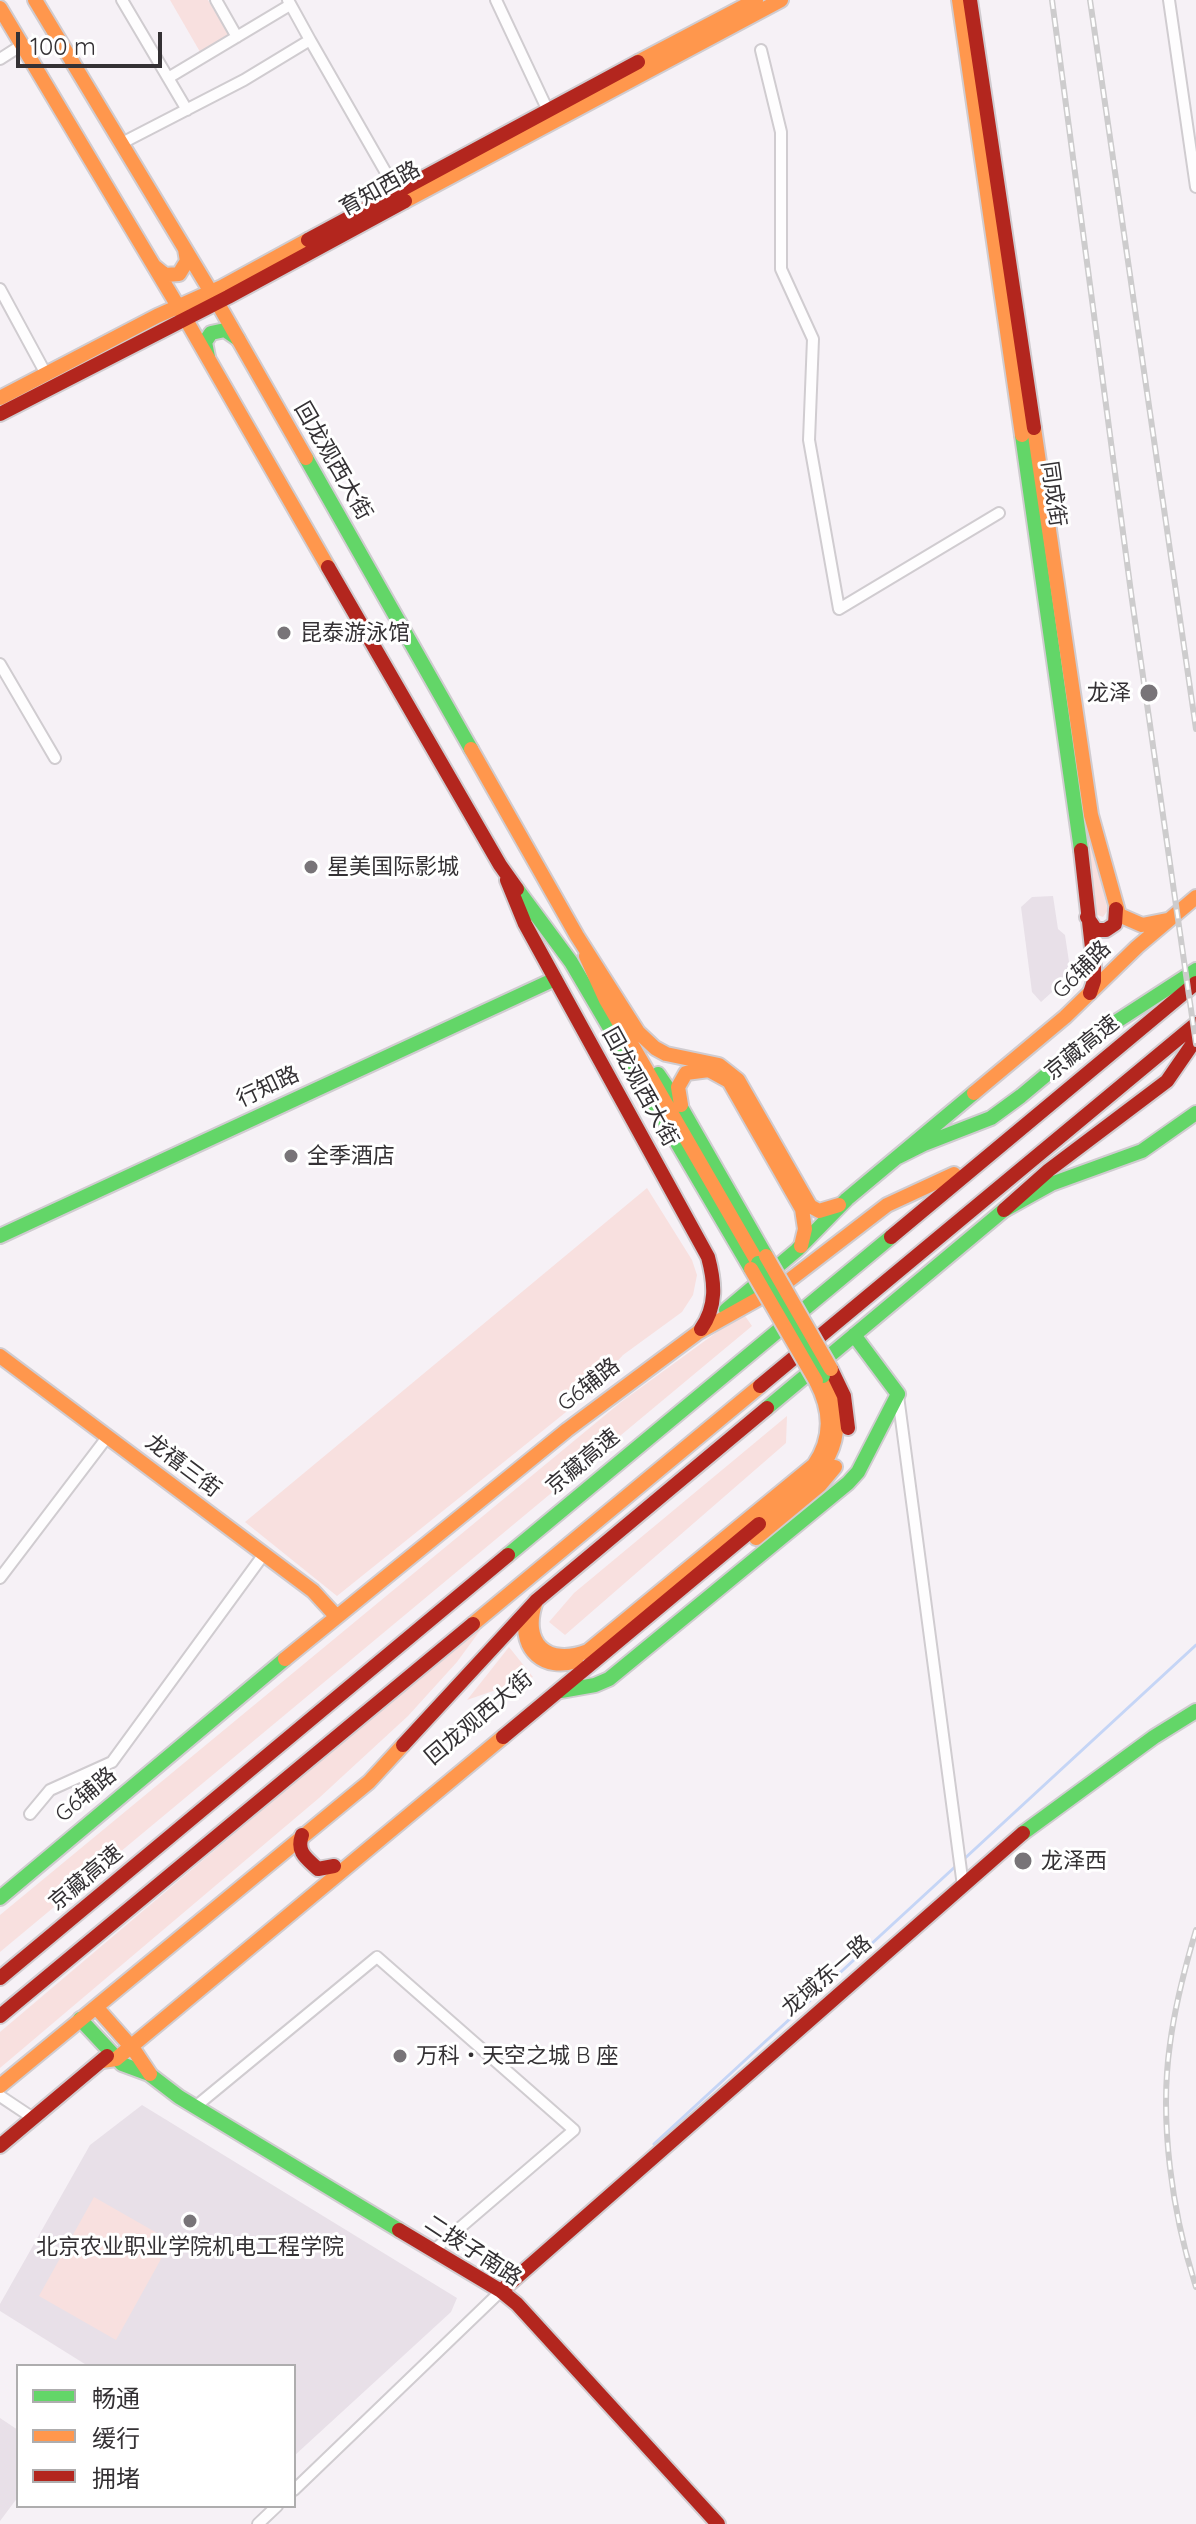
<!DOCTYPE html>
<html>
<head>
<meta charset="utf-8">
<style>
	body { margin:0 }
	#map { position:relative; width:1196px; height:2524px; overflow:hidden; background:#f6f1f6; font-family:Quicksand,"Noto Sans SC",sans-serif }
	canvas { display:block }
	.legend { position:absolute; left:16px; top:2364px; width:280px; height:144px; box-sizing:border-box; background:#fff; border:2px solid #aeadae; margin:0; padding:10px 14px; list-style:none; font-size:24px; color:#343134 }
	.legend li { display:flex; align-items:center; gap:16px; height:40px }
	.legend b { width:40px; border:2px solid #aeadae }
	.scale { position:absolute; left:16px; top:32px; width:146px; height:36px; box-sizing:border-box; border:4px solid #343134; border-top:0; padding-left:10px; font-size:24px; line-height:28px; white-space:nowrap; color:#343134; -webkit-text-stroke:6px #fff; paint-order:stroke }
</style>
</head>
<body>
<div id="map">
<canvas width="1196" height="2524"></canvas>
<ul class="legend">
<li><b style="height:10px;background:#63d668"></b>畅通</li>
<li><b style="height:10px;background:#ff974d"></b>缓行</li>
<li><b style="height:10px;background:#b3261e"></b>拥堵</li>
</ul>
<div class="scale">100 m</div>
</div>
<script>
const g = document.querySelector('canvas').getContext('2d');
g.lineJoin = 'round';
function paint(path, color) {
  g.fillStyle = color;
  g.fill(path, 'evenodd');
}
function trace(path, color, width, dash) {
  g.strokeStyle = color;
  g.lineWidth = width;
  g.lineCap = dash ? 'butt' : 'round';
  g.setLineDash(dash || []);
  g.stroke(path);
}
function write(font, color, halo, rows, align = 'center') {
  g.font = font + ' Quicksand,"Noto Sans SC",sans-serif';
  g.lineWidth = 6;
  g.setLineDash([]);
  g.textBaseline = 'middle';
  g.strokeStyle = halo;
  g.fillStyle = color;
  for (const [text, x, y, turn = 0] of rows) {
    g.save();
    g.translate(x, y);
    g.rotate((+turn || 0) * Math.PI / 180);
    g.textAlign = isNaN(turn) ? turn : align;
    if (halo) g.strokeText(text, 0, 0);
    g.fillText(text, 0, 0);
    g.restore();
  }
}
paint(new Path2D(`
	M 1053,896 L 1058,929 L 1065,935 L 1071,975 L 1041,1002 L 1032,992 L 1021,907 L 1032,897 Z
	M 142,2105 L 457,2298 L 451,2312 L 294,2456 L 294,2366 L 88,2366 L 0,2311 L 0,2304 L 90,2145 Z
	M 0,2418 L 18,2430 L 18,2497 L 0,2521 Z`), '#e8e0e8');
paint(new Path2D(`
	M 170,0 L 208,0 L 232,40 L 203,57 Z
	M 1084,818 L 1108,910 L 1103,917 L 1095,914 Z
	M 647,1188 L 692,1260 L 697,1275 L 693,1295 L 682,1312 L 623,1355 L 586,1396 L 337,1596 L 245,1522 Z
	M 743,1313 L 752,1326 L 0,1952 L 0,1915 L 621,1402 Z
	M 787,1416 L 786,1443 L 565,1635 L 549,1622 L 574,1593 Z
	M 490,1617 L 457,1662 L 408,1716 L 319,1798 L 0,2068 L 0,2032 Z
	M 509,1647 L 533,1677 L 467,1700 Z
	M 94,2197 L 171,2241 L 116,2340 L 39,2296 Z`), '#f8e0df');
trace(new Path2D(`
	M 963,1860 L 1196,1645
	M 654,2144 L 957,1865`), '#c5d5f6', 3);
const street = new Path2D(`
	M 122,0 L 187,110
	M 216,0 L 237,37
	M 496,0 L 550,115
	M 1169,0 L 1196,187
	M 310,40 L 397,192
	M 761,50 L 781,132 L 781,269 L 813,339 L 809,440 L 839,609 L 999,513
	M 0,59 L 22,45
	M 168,78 L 290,5
	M 122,143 L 244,80 L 310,40 L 288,0
	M 0,289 L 46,374
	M 0,664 L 55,758
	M 898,1396 L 963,1886
	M 0,1578 L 108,1436
	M 30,1814 L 50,1790 L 112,1762 L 264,1554
	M 0,2096 L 33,2118
	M 195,2107 L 377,1957 L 574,2130 L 434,2250
	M 294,2490 L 501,2291
	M 258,2524 L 277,2506`);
const fast = new Path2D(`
	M 208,357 L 205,342 L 211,333 L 225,330 L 238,339
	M 1022,435 L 1081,850
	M 306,458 L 471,749
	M 517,889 L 571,962 L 751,1269
	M 658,1074 L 682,1109 L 766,1256
	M 898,1157 L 924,1144 L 991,1118 L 1021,1096 L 1088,1040 L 1196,970
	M 0,1236 L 555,979
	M 726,1310 L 797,1250 L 847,1199 L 974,1093
	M 767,1408 L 1004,1210 L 1051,1184 L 1142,1151 L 1196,1113
	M 508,1555 L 891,1237
	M 561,1691 L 595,1685 L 609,1679 L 848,1483 L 858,1472 L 898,1394 L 854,1335
	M 1023,1833 L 1154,1737 L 1196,1711
	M 0,1898 L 285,1659
	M 80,2019 L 122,2064 L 149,2074 L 179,2097 L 399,2230`);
const slow = new Path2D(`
	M 35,0 L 217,302 L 306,458
	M 959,0 L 1022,435
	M 0,8 L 185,318 L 328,567
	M 638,62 L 756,0
	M 405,201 L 781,0
	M 154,266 L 165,275 L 179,274 L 187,261 L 185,249
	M 0,398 L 157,316 L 222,287 L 308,240
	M 1034,428 L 1091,815 L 1119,915 L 1142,925 L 1167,920
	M 471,749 L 577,936 L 638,1032 L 655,1048 L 666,1054 L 719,1065 L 738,1080 L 810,1206 L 819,1211 L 839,1205
	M 586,956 L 606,1000 L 758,1263
	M 974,1093 L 1065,1017 L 1137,947 L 1196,897
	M 681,1105 L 678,1087 L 686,1073 L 709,1070 L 729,1081 L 802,1209 L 805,1229 L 801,1246
	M 699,1332 L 783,1285 L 887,1205 L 954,1174
	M 0,1356 L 313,1591 L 336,1616
	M 759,1524 C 812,1480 861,1451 823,1376
	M 756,1538 L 820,1485 L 835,1467
	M 536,1601 C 521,1643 547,1667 588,1651 L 814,1465 C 833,1437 831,1410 816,1381
	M 526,1617 C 520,1650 544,1671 576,1661
	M 473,1624 L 760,1386
	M 285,1659 L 567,1430 L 708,1325
	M 96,2007 L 134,2050 L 150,2074
	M 102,2061 L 116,2059 L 503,1737
	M 0,2086 L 369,1782 L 403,1745`);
const jam = new Path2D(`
	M 970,0 L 1034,428
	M 308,240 L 638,62
	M 0,414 L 228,297 L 405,201
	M 328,567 L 500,865 L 517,889
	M 1081,850 L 1094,966 L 1094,981 L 1090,993
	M 507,880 L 525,924 L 708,1257 C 715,1283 717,1306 701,1329
	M 1087,917 L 1096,930 L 1106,930 L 1115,924 L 1116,909
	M 1004,1210 L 1049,1170 L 1167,1081 L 1196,1039
	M 891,1237 L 1196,983
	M 831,1369 L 844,1396 L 848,1428
	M 760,1386 L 1196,1024
	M 503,1737 L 759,1524
	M 403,1745 L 537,1600 L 767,1408
	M 302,1835 C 296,1852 306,1858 318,1869 L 334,1866
	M 0,1978 L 508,1555
	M 0,2016 L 473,1624
	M 0,2146 L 107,2056
	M 399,2230 L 501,2291 L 517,2304 L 718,2524
	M 501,2291 L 1023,1833`);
trace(street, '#d0ccd0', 14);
trace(fast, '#d0ccd0', 18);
trace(slow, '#d0ccd0', 18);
trace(jam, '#d0ccd0', 18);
trace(street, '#fefdfe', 10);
trace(fast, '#63d668', 14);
trace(slow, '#ff974d', 14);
trace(jam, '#b3261e', 14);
const rail = new Path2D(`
	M 1052,0 L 1132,600 L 1196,1044
	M 1090,0 L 1196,729
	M 1196,1930 C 1185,1967 1175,2005 1170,2044 C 1159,2121 1172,2213 1196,2287`);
trace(rail, '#cdcccd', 6);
trace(rail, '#fff', 3, [9]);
const fastBridge = new Path2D(`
	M 758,1263 L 823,1376`);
const slowBridge = new Path2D(`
	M 766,1256 L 831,1369
	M 751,1269 L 816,1381`);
trace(fastBridge, '#d0ccd0', 18, []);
trace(slowBridge, '#d0ccd0', 18, []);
trace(fastBridge, '#63d668', 14);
trace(slowBridge, '#ff974d', 14);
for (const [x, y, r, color] of [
	[284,633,8,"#787478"],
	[1149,693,10,"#787478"],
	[311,867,8,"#787478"],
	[291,1156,8,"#787478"],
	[1023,1861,10,"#787478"],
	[400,2056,8,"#787478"],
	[190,2221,8,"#787478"]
]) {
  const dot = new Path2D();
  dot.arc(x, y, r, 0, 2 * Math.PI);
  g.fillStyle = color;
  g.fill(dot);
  trace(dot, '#fff', 3);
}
write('22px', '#343134', '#fff', [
	["育知西路",380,189,-29],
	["回龙观西大街",333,461,60],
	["同成街",1053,494,82],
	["G6辅路",1082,970,-45],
	["京藏高速",1082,1048,-39],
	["行知路",268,1087,-25],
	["回龙观西大街",640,1087,61],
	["G6辅路",589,1385,-38],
	["京藏高速",583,1462,-40],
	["龙禧三街",183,1466,37],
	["回龙观西大街",479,1718,-40],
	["G6辅路",86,1795,-40],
	["京藏高速",86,1878,-40],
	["龙域东一路",827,1976,-41],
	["二拨子南路",473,2251,33]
]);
write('22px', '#343134', '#fff', [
	["昆泰游泳馆",300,633],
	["龙泽",1131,693,"right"],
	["星美国际影城",327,867],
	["全季酒店",307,1156],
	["龙泽西",1041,1861],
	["万科・天空之城 B 座",416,2056],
	["北京农业职业学院机电工程学院",190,2247,"center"]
], 'left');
</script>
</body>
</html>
